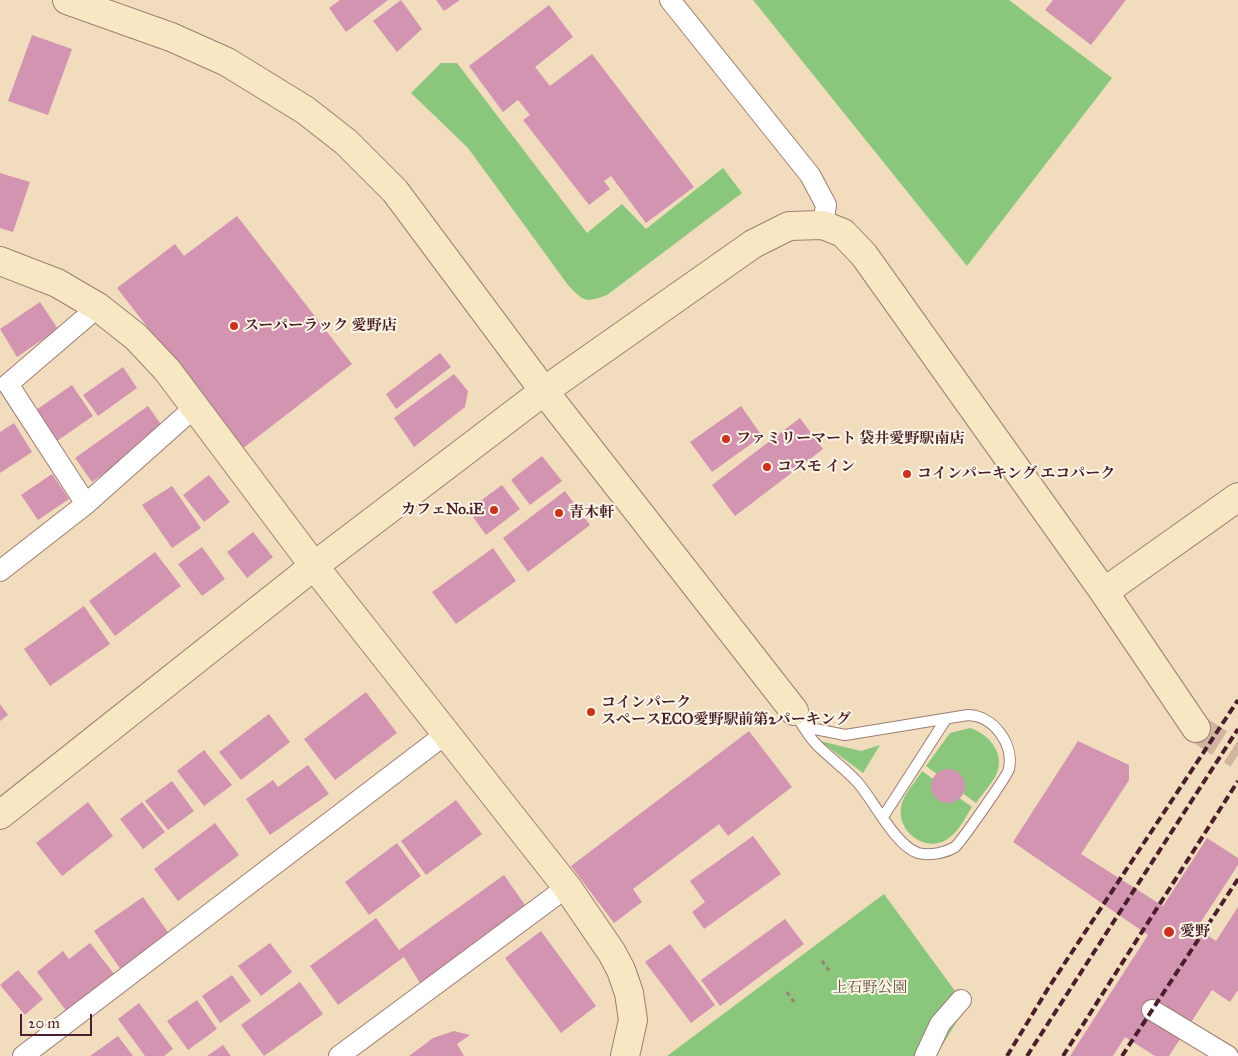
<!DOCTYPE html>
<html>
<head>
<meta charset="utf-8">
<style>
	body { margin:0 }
	#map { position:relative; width:1238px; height:1056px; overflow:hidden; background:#f2dcbe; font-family:"IM FELL Great Primer",serif }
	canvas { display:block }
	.scale { position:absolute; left:20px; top:1014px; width:72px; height:22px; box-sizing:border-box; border:2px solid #4a1f2b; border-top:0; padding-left:6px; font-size:15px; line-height:18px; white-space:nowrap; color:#4a1f2b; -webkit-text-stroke:4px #fcf5e5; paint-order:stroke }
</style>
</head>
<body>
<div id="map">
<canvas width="1238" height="1056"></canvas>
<div class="scale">20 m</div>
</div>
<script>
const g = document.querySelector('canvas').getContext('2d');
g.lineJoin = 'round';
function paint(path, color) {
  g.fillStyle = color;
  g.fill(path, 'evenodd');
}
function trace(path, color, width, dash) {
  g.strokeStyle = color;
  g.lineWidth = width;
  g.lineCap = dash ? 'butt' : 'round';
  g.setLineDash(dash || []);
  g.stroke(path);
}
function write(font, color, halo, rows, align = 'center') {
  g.font = font + ' "IM FELL Great Primer","Noto Serif JP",serif';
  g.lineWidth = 4;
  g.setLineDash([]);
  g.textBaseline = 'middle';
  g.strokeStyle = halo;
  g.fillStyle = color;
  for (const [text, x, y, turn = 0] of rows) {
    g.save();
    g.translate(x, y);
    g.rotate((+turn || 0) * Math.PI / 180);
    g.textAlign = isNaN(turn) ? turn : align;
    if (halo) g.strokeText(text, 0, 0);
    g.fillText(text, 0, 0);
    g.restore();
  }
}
paint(new Path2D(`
	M 753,0 L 1009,0 L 1112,78 L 967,266 Z
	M 441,63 L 457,63 L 587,233 L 622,204 L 646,229 L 723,168 L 742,193 L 607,295 C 586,303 584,302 568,285 L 468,148 L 411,93 Z
	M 970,728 C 990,734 1007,756 995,777 C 990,786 982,794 976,803 L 926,766 L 950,733 Z
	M 820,741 L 861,751 L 880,745 L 863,773 Z
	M 922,771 L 972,807 C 965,818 958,833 946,840 C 923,853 894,829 902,803 C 905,793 916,781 922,771 Z
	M 884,894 L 966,1006 L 936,1056 L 667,1056 Z`), '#8ac77d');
paint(new Path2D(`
	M 340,0 L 388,0 L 346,32 L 329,8 Z
	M 401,0 L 422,29 L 397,52 L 373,21 Z
	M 436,0 L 460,0 L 444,11 Z
	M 1053,0 L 1126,0 L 1091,45 L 1045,10 Z
	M 549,5 L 573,37 L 535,67 L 550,86 L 592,54 L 694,187 L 646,223 L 611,176 L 604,181 L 610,189 L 589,205 L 523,120 L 530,115 L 518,100 L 503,112 L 469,66 Z
	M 32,35 L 72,49 L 48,115 L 8,101 Z
	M 0,173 L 30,182 L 13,232 L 0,228 Z
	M 237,216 L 352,364 L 242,449 L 117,288 L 175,244 L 184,256 Z
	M 40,302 L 58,329 L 17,357 L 0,329 Z
	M 440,353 L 451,367 L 396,409 L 386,394 Z
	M 123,367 L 137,388 L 98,416 L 83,395 Z
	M 454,374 L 468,391 L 465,407 L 414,447 L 394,418 Z
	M 72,385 L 93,416 L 57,441 L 36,410 Z
	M 148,406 L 165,430 L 92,482 L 75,458 Z
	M 741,406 L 762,436 L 712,472 L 690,442 Z
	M 800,418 L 823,449 L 735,516 L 712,485 Z
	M 14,423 L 32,452 L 0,473 L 0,432 Z
	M 542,456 L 562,481 L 530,505 L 511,480 Z
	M 52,474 L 69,499 L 38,520 L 21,495 Z
	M 209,475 L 230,502 L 204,522 L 183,495 Z
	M 502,485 L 520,509 L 486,535 L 468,510 Z
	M 172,486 L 201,528 L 172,548 L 142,505 Z
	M 565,491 L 590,525 L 528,572 L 503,538 Z
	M 253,532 L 273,557 L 247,578 L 227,552 Z
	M 202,547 L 225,579 L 202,596 L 178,564 Z
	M 493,548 L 516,581 L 456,624 L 432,592 Z
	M 155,552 L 181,586 L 115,636 L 89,601 Z
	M 84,606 L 110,644 L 50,686 L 24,649 Z
	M 366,692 L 397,733 L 335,780 L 304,739 Z
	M 0,704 L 8,715 L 0,721 Z
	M 269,714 L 290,742 L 241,780 L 219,752 Z
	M 749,731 L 792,787 L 728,836 L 719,824 L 633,889 L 642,902 L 614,923 L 571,866 Z
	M 1078,741 L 1129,765 L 1129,780 L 1081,854 L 1163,906 L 1207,838 L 1238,858 L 1238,865 L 1197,928 L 1216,941 L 1238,907 L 1238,990 L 1230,1002 L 1212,990 L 1169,1056 L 1155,1056 L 1125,1037 L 1113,1056 L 1070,1056 L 1148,935 L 1013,842 Z
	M 204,750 L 232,785 L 204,806 L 177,771 Z
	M 308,765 L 329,794 L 270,835 L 246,799 L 273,780 L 278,787 Z
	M931 786a17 17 0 1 1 34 0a17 17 0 1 1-34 0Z
	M 172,781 L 194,811 L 168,830 L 145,801 Z
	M 456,800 L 482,834 L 426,875 L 401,841 Z
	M 88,802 L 113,836 L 62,876 L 36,843 Z
	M 142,802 L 165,832 L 143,849 L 120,819 Z
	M 215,823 L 239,855 L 178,901 L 154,869 Z
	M 753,836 L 781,874 L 704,929 L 692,912 L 705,902 L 690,881 Z
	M 397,843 L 421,876 L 369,915 L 345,882 Z
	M 504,875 L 527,908 L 420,983 L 404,957 L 338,1005 L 310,966 L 376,918 L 399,950 Z
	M 143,897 L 170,935 L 121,970 L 94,931 Z
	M 785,919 L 804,944 L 720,1006 L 701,980 Z
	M 541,931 L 596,1006 L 561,1033 L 505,958 Z
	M 90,943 L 115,975 L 67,1012 L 37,972 L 63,951 L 69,959 Z
	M 270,943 L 292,972 L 261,996 L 238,966 Z
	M 670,944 L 715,1005 L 691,1023 L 645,962 Z
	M 18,970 L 43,999 L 25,1015 L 0,985 Z
	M 232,975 L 251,1001 L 220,1023 L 202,996 Z
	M 300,982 L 323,1014 L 264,1056 L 241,1025 Z
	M 197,1000 L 217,1029 L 188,1050 L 167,1021 Z
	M 139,1003 L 173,1049 L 164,1056 L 145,1056 L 118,1019 Z
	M 454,1031 L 470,1035 L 457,1044 L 464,1056 L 409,1056 L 433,1038 Z
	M 118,1036 L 133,1056 L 90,1056 Z
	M 223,1045 L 231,1056 L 207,1056 Z`), '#d294b1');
trace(new Path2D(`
	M 1196,728 L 1238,755`), '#d0b6a1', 28, [28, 14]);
const lane = new Path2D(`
	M 794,711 L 815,729 L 845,735 L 968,715 C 994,716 1014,744 1009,769 C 1008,775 960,843 955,847 C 945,853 930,856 918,853 C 896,846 875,803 859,784 C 847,770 831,759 817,745 C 807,735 801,723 794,711 Z
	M 883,817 L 946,719`);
const street = new Path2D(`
	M 670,0 L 810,175 L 826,205 L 823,225
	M 86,504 L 8,384 L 98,307
	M 0,571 L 86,504 L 195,407
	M 1152,1010 L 1228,1056
	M 23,1056 L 447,733
	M 339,1056 L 567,887
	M 925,1056 L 940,1024 L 961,1000`);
const secondary = new Path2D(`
	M 67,0 L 171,37 L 227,62 L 305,110 L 346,142 L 395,191 L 544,391 L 794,711
	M 0,261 L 57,283 L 98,307 L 136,337 L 167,370 L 314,566 L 567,887 L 612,953 L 621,970 L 629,993 L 633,1020 L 625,1056
	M 1104,592 L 1238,497
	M 0,815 L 314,566 L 544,391 L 753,244 L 789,226 L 823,225 L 843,233 L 864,255 L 1104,592 L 1196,728`);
trace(lane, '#9e7e74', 12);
trace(street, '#9e7e74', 22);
trace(secondary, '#9e7e74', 30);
trace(new Path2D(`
	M 822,961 L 830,972
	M 787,992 L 794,1002`), '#9e7e74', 3, [4, 4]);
trace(lane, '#fff', 10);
trace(street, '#fff', 20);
trace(secondary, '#f7e8c3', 28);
trace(new Path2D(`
	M 1007,1056 L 1049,987 L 1238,700
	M 1027,1056 L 1238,729
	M 1063,1056 L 1238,781
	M 1122,1056 L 1238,879`), '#4a1f2b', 4, [8, 4]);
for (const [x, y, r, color] of [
	[234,326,5,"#c8321e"],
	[726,439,5,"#c8321e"],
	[767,467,5,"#c8321e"],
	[907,474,5,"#c8321e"],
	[494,510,5,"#c8321e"],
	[559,513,5,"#c8321e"],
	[591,712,5,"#c8321e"],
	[1169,932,6,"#c8321e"]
]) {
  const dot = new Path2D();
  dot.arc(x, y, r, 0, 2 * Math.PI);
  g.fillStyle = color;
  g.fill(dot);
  trace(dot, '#fcf5e5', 2);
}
write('bold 15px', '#4a1f2b', '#fcf5e5', [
	["スーパーラック 愛野店",244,326],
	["ファミリーマート 袋井愛野駅南店",736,439],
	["コスモ イン",777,467],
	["コインパーキング エコパーク",917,474],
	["カフェNo.iE",484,510,"right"],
	["青木軒",569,513],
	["コインパーク",601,703],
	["スペースECO愛野駅前第2パーキング",601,720],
	["愛野",1180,932]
], 'left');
write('15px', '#5d5144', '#fcf5e5', [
	["上石野公園",870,988]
]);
</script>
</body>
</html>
